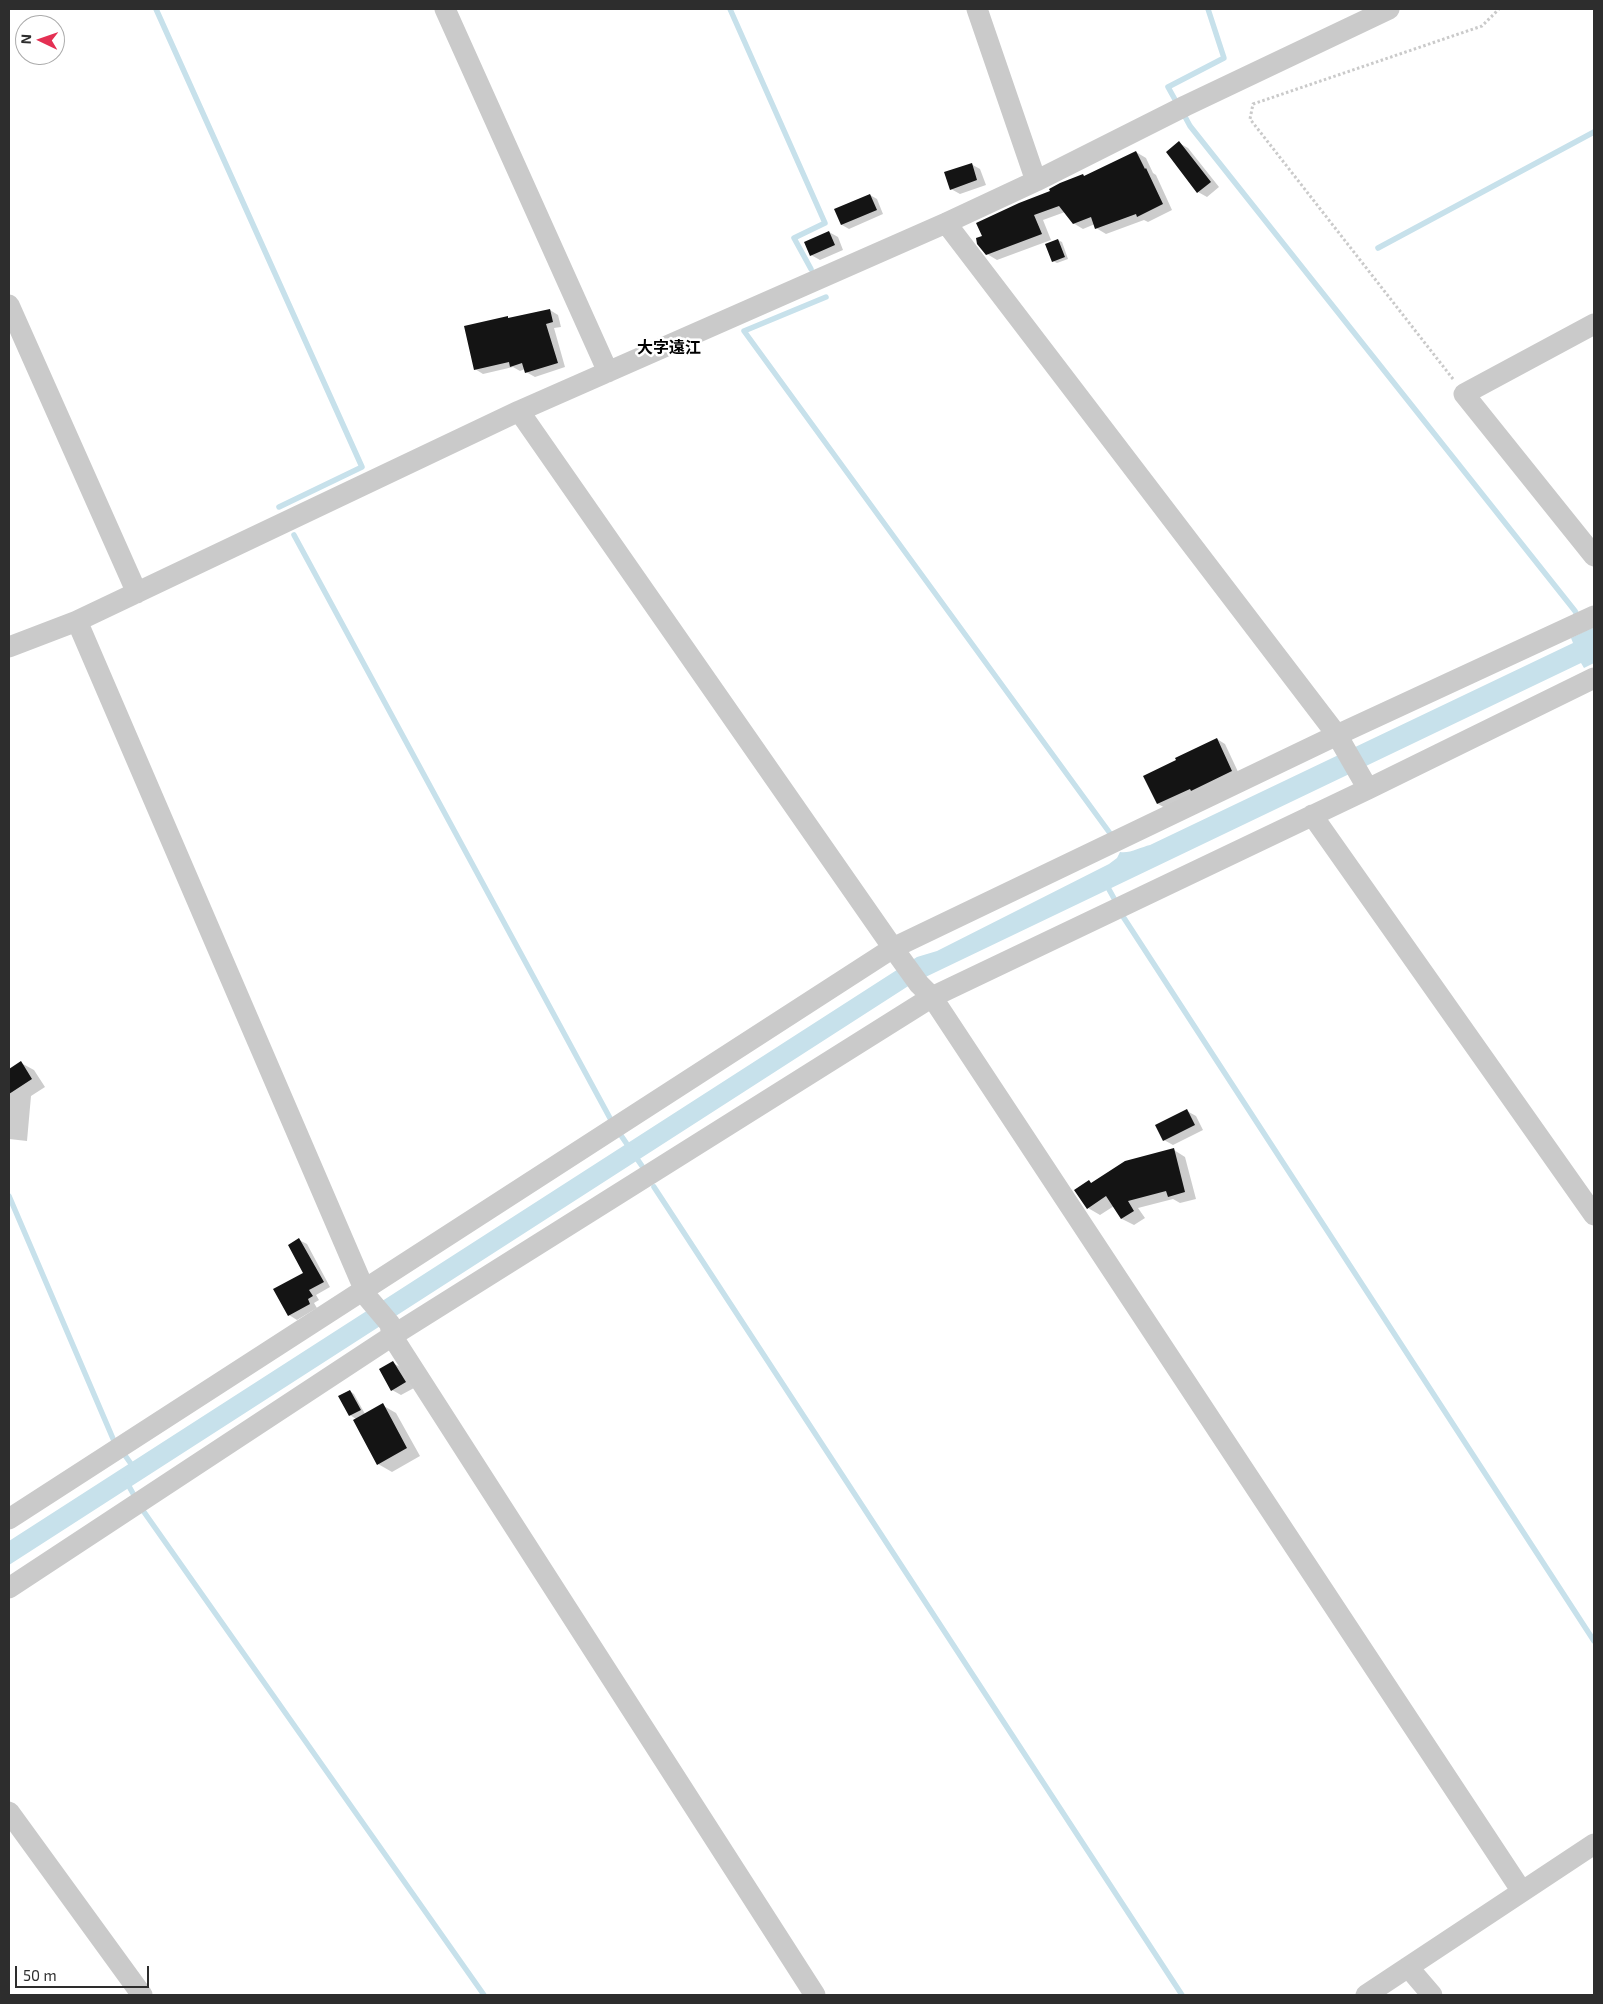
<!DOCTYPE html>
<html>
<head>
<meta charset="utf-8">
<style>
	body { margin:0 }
	#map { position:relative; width:1603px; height:2004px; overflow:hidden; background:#fff; font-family:"Exo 2",sans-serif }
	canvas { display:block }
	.frame { position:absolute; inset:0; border:10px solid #2d2d2d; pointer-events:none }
	.north { position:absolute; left:15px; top:15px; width:50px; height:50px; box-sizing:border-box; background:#fff; border:1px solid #ababab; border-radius:50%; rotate:273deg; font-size:14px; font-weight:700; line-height:20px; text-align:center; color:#2d2d2d }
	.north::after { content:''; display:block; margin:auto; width:18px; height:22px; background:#e43053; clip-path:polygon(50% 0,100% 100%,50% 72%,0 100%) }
	.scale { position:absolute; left:15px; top:1966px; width:134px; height:22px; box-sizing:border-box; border:2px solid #2d2d2d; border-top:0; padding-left:6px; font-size:15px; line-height:18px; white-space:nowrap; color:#2d2d2d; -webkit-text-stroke:4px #fff; paint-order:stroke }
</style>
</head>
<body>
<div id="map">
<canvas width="1603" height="2004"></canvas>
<div class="frame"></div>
<div class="north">N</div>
<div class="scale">50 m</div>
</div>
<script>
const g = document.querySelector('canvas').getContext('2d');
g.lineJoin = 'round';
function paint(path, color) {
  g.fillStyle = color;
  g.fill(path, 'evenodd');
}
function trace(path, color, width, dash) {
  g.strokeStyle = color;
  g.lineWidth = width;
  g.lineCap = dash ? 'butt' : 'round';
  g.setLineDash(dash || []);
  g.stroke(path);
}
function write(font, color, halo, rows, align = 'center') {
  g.font = font + ' "Exo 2","Noto Sans JP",sans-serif';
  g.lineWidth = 5;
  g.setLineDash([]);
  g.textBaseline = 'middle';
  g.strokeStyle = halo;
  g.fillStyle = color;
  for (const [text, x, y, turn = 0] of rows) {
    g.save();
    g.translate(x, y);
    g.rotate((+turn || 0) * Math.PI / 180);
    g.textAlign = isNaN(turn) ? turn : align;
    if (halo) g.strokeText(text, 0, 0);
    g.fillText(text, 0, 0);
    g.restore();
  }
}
paint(new Path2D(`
	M 1594,627 L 1594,663 L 1584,668 L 1581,663 L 913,983 L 9,1565 L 9,1541 L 917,957 L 937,951 L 1109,864 L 1117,858 L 1120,852 C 1129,854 1141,847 1150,845 L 1573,643 L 1571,638 Z`), '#c7e1eb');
paint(new Path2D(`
	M 1179,143 L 1188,148 L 1219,187 L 1207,197 L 1198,192 Z
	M 1136,152 L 1146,158 L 1153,173 L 1156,175 L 1172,210 L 1148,222 L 1144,220 L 1106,234 L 1096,228 L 1095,224 L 1083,229 L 1073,223 L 1065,212 L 1043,220 L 1051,240 L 997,260 L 987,254 L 979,243 L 1085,177 Z
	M 971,164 L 980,169 L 986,185 L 960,194 L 951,189 Z
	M 870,195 L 877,199 L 883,214 L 849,229 L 842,225 L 836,210 Z
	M 829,232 L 838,237 L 843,250 L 820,260 L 811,255 Z
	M 1058,240 L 1062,242 L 1068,259 L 1057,263 L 1053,261 Z
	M 550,310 L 558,315 L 561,327 L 554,328 L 565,367 L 535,377 L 526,372 L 525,369 L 520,371 L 513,367 L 483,374 L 475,369 L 507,317 L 510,319 Z
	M 1217,739 L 1225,744 L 1240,776 L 1167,809 L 1158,804 L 1178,761 Z
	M 21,1063 L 34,1070 L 45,1087 L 31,1096 L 27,1141 L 9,1139 L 9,1070 Z
	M 1187,1111 L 1196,1116 L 1203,1130 L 1173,1145 L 1164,1140 Z
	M 1174,1150 L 1185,1157 L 1196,1199 L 1180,1203 L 1173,1199 L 1138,1208 L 1145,1218 L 1134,1225 L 1122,1219 L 1114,1206 L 1100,1215 L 1088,1208 L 1089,1182 L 1092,1184 Z
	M 299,1240 L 307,1244 L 330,1287 L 316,1295 L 319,1300 L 314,1303 L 317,1308 L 297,1320 L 289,1315 L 305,1273 Z
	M 393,1363 L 402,1368 L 414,1388 L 401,1395 L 392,1390 Z
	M 350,1391 L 354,1394 L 365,1414 L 382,1405 L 396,1413 L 420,1456 L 392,1472 L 378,1464 L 356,1419 L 350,1415 Z`), '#0003');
trace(new Path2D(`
	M 156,9 L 362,467 L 279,507
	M 730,9 L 825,223 L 794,238 L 811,269
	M 1178,105 L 1168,87 L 1224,58 L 1208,9
	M 1183,113 L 1190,126 L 1575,611 L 1579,619
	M 1378,248 L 1594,132
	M 826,297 L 744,331 L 1112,836
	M 294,535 L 611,1120
	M 1106,884 L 1116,902
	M 1122,915 L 1594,1641
	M 620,1134 L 642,1166
	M 654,1187 L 1182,1995
	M 9,1196 L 114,1441
	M 124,1454 L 134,1468
	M 126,1481 L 135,1497
	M 144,1512 L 484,1995`), '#c7e1eb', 5.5);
paint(new Path2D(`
	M 1179,141 L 1211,182 L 1197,193 L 1166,152 Z
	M 1136,151 L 1145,169 L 1146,168 L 1163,204 L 1137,217 L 1136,214 L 1095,229 L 1091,217 L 1073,224 L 1059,206 L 1034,215 L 1042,234 L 986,255 L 977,244 L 976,238 L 982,236 L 976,223 L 1019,203 L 1050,191 L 1049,189 L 1060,183 L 1083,174 L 1084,176 Z
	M 972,163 L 977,180 L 950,190 L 944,172 Z
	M 870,194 L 877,210 L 841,225 L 834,209 Z
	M 829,231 L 835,245 L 810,256 L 804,242 Z
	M 1058,239 L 1065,257 L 1052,262 L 1045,244 Z
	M 550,309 L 553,322 L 546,324 L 558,363 L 525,373 L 522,363 L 510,367 L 509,362 L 474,370 L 464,326 L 508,316 L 508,318 Z
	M 1217,738 L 1232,771 L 1191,791 L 1190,789 L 1157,804 L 1143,776 L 1176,760 L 1175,758 Z
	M 21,1061 L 32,1079 L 9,1094 L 9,1069 Z
	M 1187,1109 L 1195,1125 L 1163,1141 L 1155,1125 Z
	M 1174,1148 L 1185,1192 L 1168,1197 L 1166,1191 L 1128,1201 L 1134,1211 L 1121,1219 L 1106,1196 L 1087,1209 L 1074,1190 L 1089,1180 L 1091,1183 L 1125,1161 Z
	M 299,1238 L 324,1282 L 309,1290 L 313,1296 L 308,1299 L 310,1304 L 288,1316 L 273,1289 L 303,1273 L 288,1245 Z
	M 393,1361 L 406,1382 L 391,1391 L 379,1369 Z
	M 350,1390 L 361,1410 L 349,1416 L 338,1396 Z
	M 383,1403 L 407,1448 L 377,1465 L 353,1420 Z`), '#141414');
trace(new Path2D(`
	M 1453,379 L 1250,119 L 1253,104 L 1482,26 L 1499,9`), '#cacaca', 3, [2.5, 2.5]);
trace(new Path2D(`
	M 445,9 L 608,372
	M 977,9 L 1036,181
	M 946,223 L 1337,735 L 1368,789
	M 9,305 L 137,593
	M 1594,324 L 1464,394 L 1594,556
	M 519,411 L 893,948 L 919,984 L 932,997 L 1521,1890
	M 77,621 L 368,1298 L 390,1324 L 392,1336 L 815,1995
	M 9,647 L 77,621 L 519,411 L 946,223 L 1036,181 L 1185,106 L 1389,9
	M 1312,815 L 1594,1215
	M 9,1519 L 893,948 L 1337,735 L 1594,616
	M 9,1588 L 392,1336 L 932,997 L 1368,789 L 1594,678
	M 9,1812 L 142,1995
	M 1408,1967 L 1432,1995
	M 1366,1995 L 1594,1844`), '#cacaca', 21);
write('bold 16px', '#000', '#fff', [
	["大字遠江",669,348]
]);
</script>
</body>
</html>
